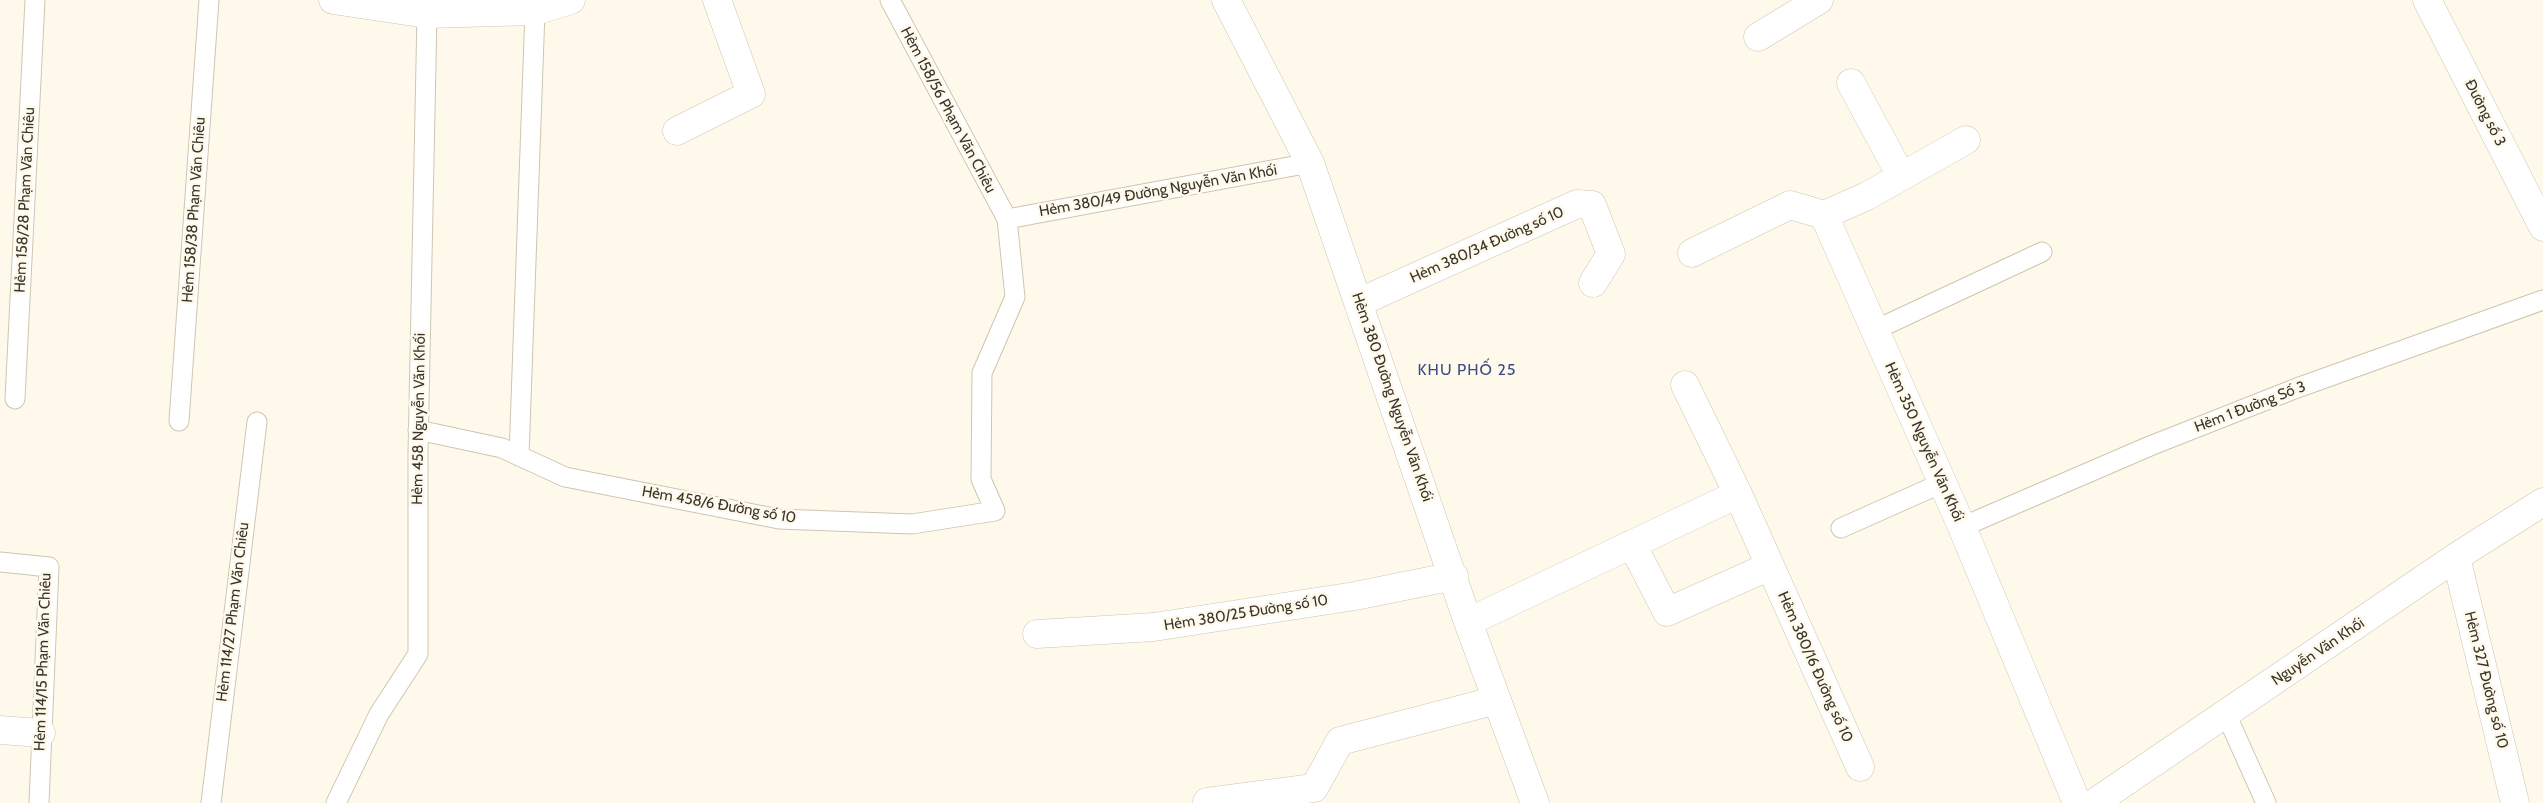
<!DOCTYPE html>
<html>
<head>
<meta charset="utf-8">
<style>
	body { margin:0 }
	canvas { display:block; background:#fef9eb }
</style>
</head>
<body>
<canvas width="2543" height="803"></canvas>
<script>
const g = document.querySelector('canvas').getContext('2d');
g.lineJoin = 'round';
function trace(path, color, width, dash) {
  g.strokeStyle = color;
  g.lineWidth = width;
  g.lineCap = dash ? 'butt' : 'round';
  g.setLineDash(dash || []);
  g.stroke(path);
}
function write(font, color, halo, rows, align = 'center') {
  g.font = font + ' Cabin,sans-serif';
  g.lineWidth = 5;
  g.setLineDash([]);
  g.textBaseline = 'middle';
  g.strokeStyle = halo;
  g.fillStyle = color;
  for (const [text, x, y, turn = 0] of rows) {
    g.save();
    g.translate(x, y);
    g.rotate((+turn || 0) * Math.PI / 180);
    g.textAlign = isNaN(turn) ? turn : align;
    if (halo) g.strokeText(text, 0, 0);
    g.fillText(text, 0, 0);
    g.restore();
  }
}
const service = new Path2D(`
	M 1007,219 L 1310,163
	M 1875,330 L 2042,252
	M 15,399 L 35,0
	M 179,421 L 209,0
	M 418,430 L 502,448 L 565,477 L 779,519 L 912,524 L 995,511 L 981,479 L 982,373 L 1015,297 L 1007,219 L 890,0
	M 519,456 L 535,11
	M 1962,527 L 2150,446 L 2297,388 L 2543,300
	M 1841,528 L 1942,483
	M 0,562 L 49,567 L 39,803
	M 2226,714 L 2266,803
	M 211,803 L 257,422
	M 336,803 L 379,714 L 418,654 L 418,453 L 427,14 L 422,3`);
const minor = new Path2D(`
	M 333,0 L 427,14 L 535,11 L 571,0
	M 1226,0 L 1310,163 L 1468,622 L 1535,803
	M 2427,0 L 2543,227
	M 1758,37 L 1819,0
	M 1851,83 L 1901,176
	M 677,131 L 751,94 L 717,0
	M 1824,215 L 1867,196 L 1966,140
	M 1692,253 L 1790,205 L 1824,215 L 1962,527 L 2077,803
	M 1360,302 L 1577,204 L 1592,205 L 1611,254 L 1593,283
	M 1685,385 L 1738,494
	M 1632,544 L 1667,612 L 1770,566
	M 2456,557 L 2515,803
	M 1468,622 L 1738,494 L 1860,767
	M 1037,634 L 1154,627 L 1355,596 L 1454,576
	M 0,730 L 41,733
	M 1207,802 L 1314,788 L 1340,741 L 1497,700`);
const tertiary = new Path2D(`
	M 2094,803 L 2456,557 L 2543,502`);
trace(service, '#cec6af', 21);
trace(minor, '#cec6af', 29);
trace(tertiary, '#cec6af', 29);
trace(service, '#fff', 19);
trace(minor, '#fff', 28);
trace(tertiary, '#fff', 28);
write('15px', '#38342b', '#fef9eb', [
	["Hẻm 158/56 Phạm Văn Chiêu",948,110,62],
	["Đường số 3",2485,113,63],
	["Hẻm 380/49 Đường Nguyễn Văn Khối",1158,191,-10],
	["Hẻm 158/28 Phạm Văn Chiêu",25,200,-87],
	["Hẻm 158/38 Phạm Văn Chiêu",194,210,-86],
	["Hẻm 380/34 Đường số 10",1487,245,-24],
	["Hẻm 380 Đường Nguyễn Văn Khối",1392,397,71],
	["Hẻm 1 Đường Số 3",2250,407,-21],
	["Hẻm 458 Nguyễn Văn Khối",419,419,-89],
	["Hẻm 350 Nguyễn Văn Khối",1924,442,66],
	["Hẻm 458/6 Đường số 10",719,505,10],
	["Hẻm 114/27 Phạm Văn Chiêu",233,612,-83],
	["Hẻm 380/25 Đường số 10",1246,613,-9],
	["Nguyễn Văn Khối",2318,652,-34],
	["Hẻm 114/15 Phạm Văn Chiêu",43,662,-88],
	["Hẻm 380/16 Đường số 10",1815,667,66],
	["Hẻm 327 Đường số 10",2486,680,76]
]);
g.letterSpacing = '1px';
write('16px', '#3b4c87', '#fef9eb', [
	["KHU PHỐ 25",1467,370]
]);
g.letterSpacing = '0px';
</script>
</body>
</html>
